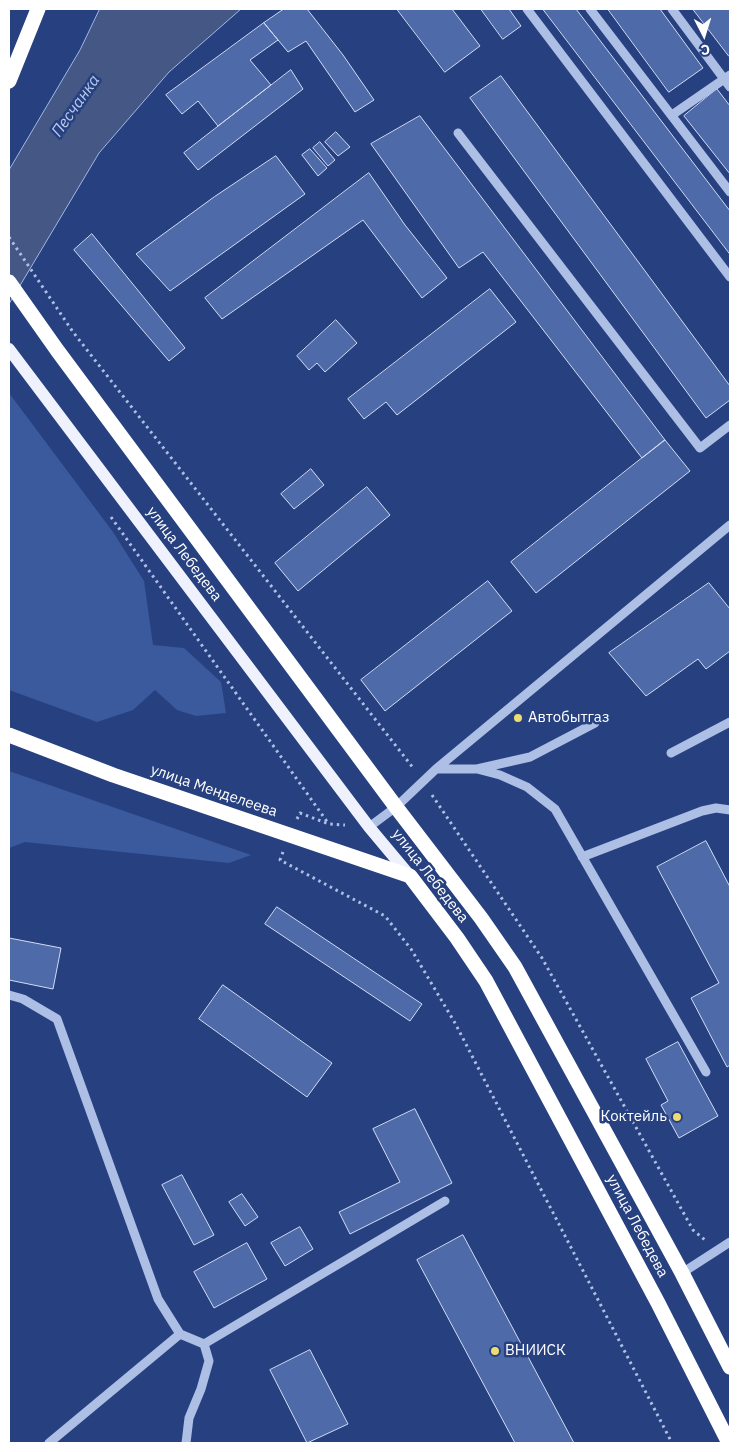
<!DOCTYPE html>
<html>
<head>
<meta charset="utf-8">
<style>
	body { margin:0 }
	#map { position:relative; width:739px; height:1452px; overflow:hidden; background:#274180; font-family:"IBM Plex Sans",sans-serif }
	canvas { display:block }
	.frame { position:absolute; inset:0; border:10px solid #fff; pointer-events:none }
	.north { position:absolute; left:679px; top:10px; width:50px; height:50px; -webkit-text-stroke:4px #274180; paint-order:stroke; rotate:175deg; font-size:14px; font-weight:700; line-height:20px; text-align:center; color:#fff }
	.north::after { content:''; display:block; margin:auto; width:18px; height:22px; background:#fff; clip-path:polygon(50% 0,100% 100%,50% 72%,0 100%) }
</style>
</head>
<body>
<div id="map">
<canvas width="739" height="1452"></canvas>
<div class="frame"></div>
<div class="north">С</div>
</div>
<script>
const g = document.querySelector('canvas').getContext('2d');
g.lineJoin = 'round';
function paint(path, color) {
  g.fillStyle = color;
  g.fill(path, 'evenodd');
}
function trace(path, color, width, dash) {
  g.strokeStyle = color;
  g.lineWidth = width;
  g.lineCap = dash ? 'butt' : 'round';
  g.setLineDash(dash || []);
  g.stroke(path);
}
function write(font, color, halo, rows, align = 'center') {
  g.font = font + ' "IBM Plex Sans",sans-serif';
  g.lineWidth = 5;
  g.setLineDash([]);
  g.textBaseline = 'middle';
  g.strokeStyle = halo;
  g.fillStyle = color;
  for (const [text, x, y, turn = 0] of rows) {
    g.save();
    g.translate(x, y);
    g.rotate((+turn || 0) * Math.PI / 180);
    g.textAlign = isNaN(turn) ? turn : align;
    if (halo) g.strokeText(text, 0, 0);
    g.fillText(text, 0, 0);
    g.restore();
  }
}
paint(new Path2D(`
	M 9,393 L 113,532 L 144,581 L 153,645 L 184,648 L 221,682 L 226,713 L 196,716 L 177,710 L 155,690 L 133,710 L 97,722 L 9,690 Z
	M 9,771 L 251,855 L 229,863 L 25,842 L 9,848 Z`), '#3b599d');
const water = new Path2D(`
	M 100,9 L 241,9 L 169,72 L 99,153 L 9,304 L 9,170 L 80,50 Z`);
paint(water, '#445785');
trace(water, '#a2b8e6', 1);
const building = new Path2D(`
	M 284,9 L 307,9 L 343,55 L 374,100 L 355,112 L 306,41 L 288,52 L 264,23 Z
	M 397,9 L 452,9 L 480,46 L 445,72 Z
	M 481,9 L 509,9 L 521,26 L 503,39 Z
	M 543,9 L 576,9 L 730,211 L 730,254 Z
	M 608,9 L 660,9 L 703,68 L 669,92 Z
	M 693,9 L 730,9 L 730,56 L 729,56 Z
	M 264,23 L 278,40 L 250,60 L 271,85 L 218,126 L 198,101 L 182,114 L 166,95 Z
	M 291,70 L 303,89 L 198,170 L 184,153 Z
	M 501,76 L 730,386 L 730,400 L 706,418 L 470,98 Z
	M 717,89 L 730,106 L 730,174 L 684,116 Z
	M 420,116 L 665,440 L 642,458 L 483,252 L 459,268 L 371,144 Z
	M 336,132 L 350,147 L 338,156 L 325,142 Z
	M 320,142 L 335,160 L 328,166 L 313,148 Z
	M 310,149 L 327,168 L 318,176 L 302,155 Z
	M 276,156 L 305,194 L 170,291 L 136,254 L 214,197 Z
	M 369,173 L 405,225 L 447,278 L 422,298 L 363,220 L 222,319 L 205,298 Z
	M 92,234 L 185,348 L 169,361 L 74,250 Z
	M 490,289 L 516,322 L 397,415 L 386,402 L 364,419 L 348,399 Z
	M 336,320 L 357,343 L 325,372 L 317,363 L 309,370 L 297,356 Z
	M 665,440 L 690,471 L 536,593 L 511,562 Z
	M 311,469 L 324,485 L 294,509 L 281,494 Z
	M 367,487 L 390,515 L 298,591 L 275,563 Z
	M 488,581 L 512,611 L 385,711 L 361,680 Z
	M 709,583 L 730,609 L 730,651 L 706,669 L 698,659 L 646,696 L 609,653 Z
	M 706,841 L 730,887 L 730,1065 L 727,1067 L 691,998 L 719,983 L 657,867 Z
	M 277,907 L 422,1004 L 410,1021 L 265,924 Z
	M 9,938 L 61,948 L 53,989 L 9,980 Z
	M 223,985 L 332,1063 L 307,1097 L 199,1019 Z
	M 678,1042 L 718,1116 L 679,1138 L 661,1105 L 668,1101 L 646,1059 Z
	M 415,1109 L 452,1183 L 350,1234 L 339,1212 L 400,1182 L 373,1129 Z
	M 182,1175 L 214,1235 L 194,1245 L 162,1185 Z
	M 242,1194 L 258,1217 L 245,1226 L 229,1202 Z
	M 300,1227 L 313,1249 L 285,1266 L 271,1243 Z
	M 463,1235 L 574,1443 L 515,1443 L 417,1260 Z
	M 247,1243 L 267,1279 L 214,1308 L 194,1272 Z
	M 310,1350 L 348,1424 L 307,1443 L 270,1370 Z`);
paint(building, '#4f6aa8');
trace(building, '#d1dcf5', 1);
trace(new Path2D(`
	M 9,237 L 73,332 L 414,769
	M 111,517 L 328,823
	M 432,795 L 542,958 L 693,1230 L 705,1240
	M 297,819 L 300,813 L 329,824 L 345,825
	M 283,852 L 280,860 L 385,916 L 411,949 L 455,1023 L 672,1443`), '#aebfe6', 3, [2.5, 4]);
trace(new Path2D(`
	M 527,9 L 730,277
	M 590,9 L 730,192
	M 672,9 L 730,87
	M 672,115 L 730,75
	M 458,133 L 700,448 L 730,425
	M 671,753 L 730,722
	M 436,769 L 477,769 L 530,757 L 595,723
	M 477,769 L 500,775 L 527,787 L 555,809 L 706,1072
	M 369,827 L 396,807 L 436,769 L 730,525
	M 582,857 L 702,811 L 716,808 L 730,810
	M 9,995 L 23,999 L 57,1019 L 158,1299 L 180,1334
	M 682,1273 L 730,1242
	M 49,1443 L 180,1334 L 204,1344
	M 186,1443 L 189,1418 L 201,1389 L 209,1361 L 204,1344 L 445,1201`), '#aebfe6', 9);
trace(new Path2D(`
	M 9,349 L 369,827 L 410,876`), '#eff2fd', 12);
trace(new Path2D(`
	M 9,81 L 38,9
	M 9,282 L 57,350 L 396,807 L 481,918 L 515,967 L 682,1273 L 730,1367
	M 9,735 L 113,775 L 410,876 L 457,938 L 486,981 L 658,1303 L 729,1443`), '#fff', 15);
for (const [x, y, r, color] of [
	[518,718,5,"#eedc73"],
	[677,1117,5,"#eedc73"],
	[495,1351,5,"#eedc73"]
]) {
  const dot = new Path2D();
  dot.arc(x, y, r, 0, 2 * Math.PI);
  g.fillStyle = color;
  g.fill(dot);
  trace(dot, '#274180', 2);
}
write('15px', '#fff', '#274180', [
	["улица Лебедева",184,554,53],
	["улица Менделеева",214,791,19],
	["улица Лебедева",430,876,52],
	["улица Лебедева",637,1226,62]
]);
write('15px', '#fff', '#274180', [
	["Автобытгаз",528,718],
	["Коктейль",667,1117,"right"],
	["ВНИИСК",505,1351]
], 'left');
write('italic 16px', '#b9caed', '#274180', [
	["Песчанка",76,106,-55]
]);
</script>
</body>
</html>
